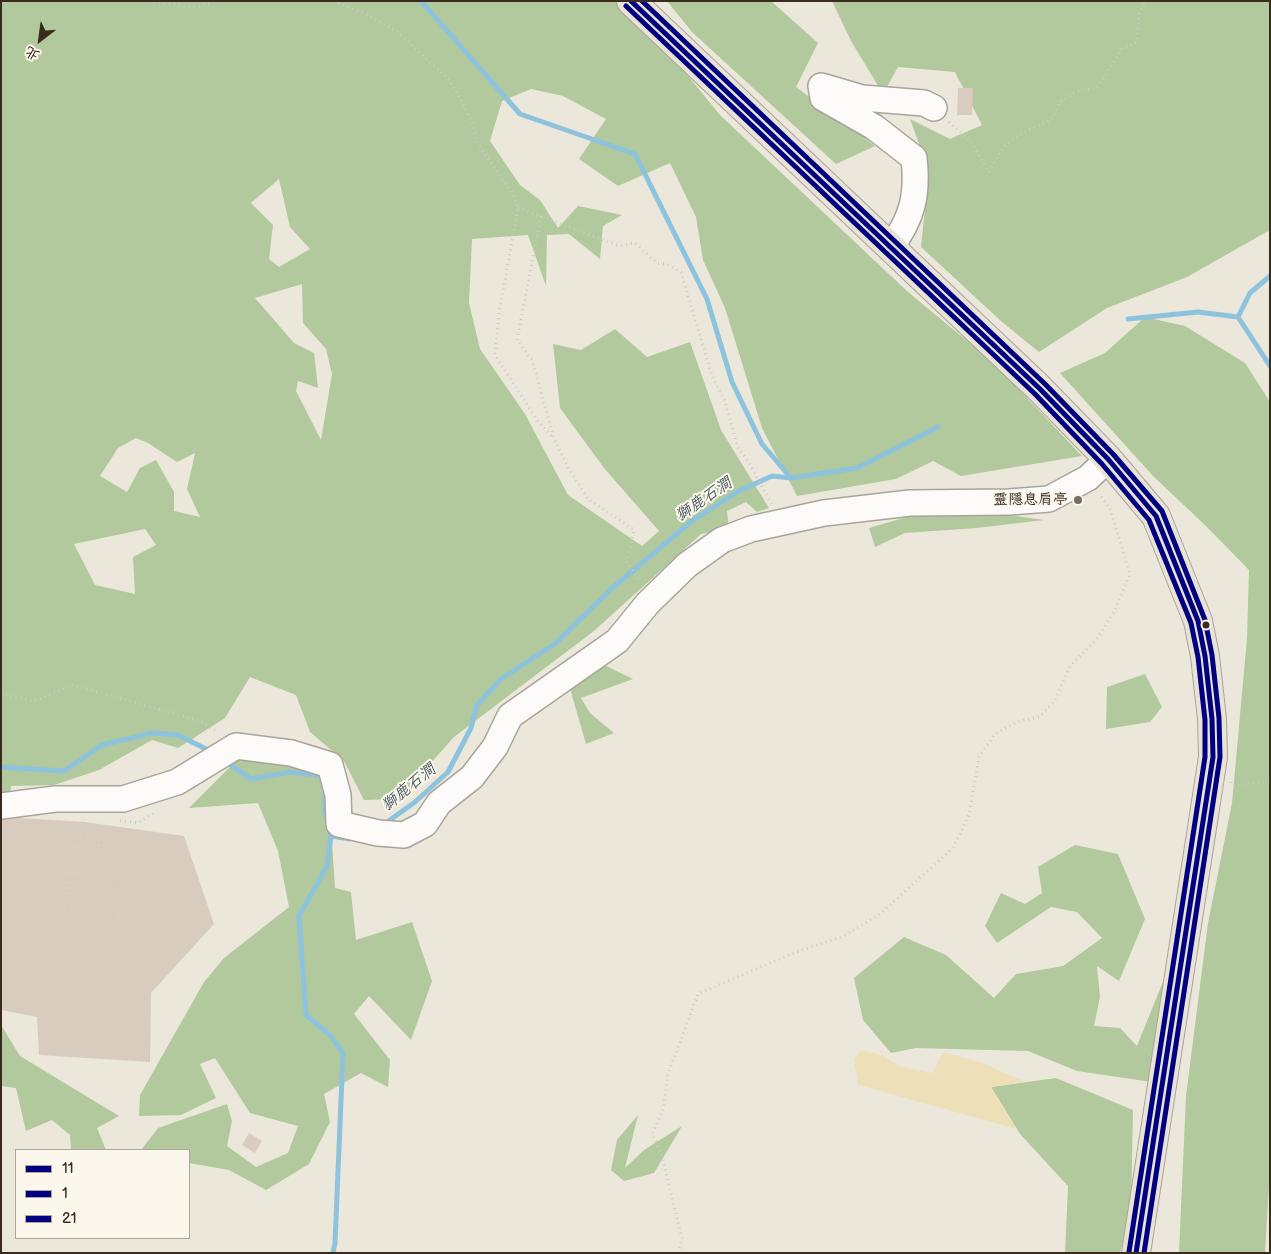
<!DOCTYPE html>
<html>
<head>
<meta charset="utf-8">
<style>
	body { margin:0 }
	#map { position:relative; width:1271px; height:1254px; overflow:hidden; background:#ece7db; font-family:"Balsamiq Sans","LXGW WenKai TC",sans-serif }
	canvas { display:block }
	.frame { position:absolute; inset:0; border:2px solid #3b2a1e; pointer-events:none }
	.legend { position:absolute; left:15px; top:1149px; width:175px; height:90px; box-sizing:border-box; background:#fbf7ec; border:1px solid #aea59a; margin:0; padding:6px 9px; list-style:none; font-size:15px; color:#3b2a1e }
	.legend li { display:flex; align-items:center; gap:10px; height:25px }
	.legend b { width:25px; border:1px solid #aea59a }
	.north { position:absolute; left:15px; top:15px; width:50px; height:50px; -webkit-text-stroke:4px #fbf7ec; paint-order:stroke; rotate:210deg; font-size:14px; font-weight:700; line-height:20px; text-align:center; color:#3b2a1e }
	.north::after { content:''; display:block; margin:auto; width:18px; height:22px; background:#3b2a1e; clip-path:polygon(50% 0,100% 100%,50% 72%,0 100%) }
</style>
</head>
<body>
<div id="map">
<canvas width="1271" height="1254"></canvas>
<div class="frame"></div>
<ul class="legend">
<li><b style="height:6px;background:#000080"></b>11</li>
<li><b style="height:6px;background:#000080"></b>1</li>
<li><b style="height:6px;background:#000080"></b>21</li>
</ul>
<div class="north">北</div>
</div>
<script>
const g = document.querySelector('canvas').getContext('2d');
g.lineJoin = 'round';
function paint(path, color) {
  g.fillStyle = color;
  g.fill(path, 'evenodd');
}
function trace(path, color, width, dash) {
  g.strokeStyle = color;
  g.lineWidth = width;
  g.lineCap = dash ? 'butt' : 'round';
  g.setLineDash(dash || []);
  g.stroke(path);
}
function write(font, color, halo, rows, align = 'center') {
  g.font = font + ' "Balsamiq Sans","LXGW WenKai TC",sans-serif';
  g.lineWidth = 4;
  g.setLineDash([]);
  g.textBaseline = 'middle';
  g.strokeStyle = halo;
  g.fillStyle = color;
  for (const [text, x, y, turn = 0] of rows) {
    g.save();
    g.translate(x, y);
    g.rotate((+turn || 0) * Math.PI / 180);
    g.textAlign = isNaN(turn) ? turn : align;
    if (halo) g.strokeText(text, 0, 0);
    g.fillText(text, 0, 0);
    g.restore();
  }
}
paint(new Path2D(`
	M 1,1 L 616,1 L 676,61 L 720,115 L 908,292 L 995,364 L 1082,456 L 961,476 L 933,461 L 896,479 L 797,496 L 762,428 L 725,308 L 703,260 L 696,217 L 670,163 L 618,186 L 579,159 L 606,119 L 563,96 L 531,89 L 502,101 L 490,141 L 520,185 L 540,200 L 558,228 L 578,206 L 622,215 L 603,226 L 600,259 L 569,234 L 547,235 L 546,286 L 528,235 L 472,239 L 469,303 L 480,349 L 525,414 L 568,495 L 642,546 L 659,531 L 604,468 L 560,408 L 553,344 L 581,350 L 615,329 L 647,357 L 690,342 L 721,430 L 769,508 L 757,512 L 746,502 L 727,511 L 729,529 L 701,534 L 594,631 L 454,737 L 399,799 L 364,800 L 344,761 L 310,732 L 296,695 L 250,677 L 225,718 L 178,748 L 152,740 L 99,770 L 54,785 L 11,786 L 6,820 L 1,821 ZM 279,179 L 290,227 L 310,249 L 279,267 L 269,259 L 273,225 L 251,203 ZM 302,284 L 303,323 L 326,349 L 332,374 L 321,440 L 296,391 L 298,381 L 318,388 L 314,353 L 294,343 L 255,298 ZM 136,438 L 148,443 L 177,462 L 195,453 L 187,489 L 200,517 L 174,511 L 174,492 L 156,460 L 140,468 L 127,492 L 100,476 L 118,448 ZM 145,529 L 156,545 L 133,557 L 135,594 L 95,585 L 74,544 Z
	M 667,1 L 771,1 L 818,43 L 796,87 L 875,146 L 836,164 L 692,32 Z
	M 832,1 L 1270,1 L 1270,230 L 1187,277 L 1107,308 L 1039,352 L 1002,322 L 921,247 L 929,171 L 910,119 L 950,139 L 982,125 L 955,72 L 898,67 L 883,94 L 851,41 Z
	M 1145,317 L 1185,326 L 1245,363 L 1270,402 L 1270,1168 L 1265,1253 L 1179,1253 L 1186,1096 L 1208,923 L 1232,803 L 1247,638 L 1249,570 L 1206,526 L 1153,476 L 1060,373 L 1105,353 Z
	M 988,512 L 1044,520 L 977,528 L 905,533 L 875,547 L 869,528 L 917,514 Z
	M 600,663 L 633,679 L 581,698 L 590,713 L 614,733 L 586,744 L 569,685 Z
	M 1145,674 L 1162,707 L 1150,722 L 1106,729 L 1107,687 Z
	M 243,754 L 311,765 L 329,795 L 335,888 L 351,892 L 356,940 L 412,922 L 432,981 L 411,1040 L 369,996 L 354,1014 L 390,1060 L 388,1087 L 361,1073 L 324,1094 L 330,1122 L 309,1164 L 266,1190 L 229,1170 L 189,1163 L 189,1150 L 141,1150 L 158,1128 L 227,1104 L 232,1121 L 227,1146 L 256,1167 L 288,1153 L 298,1126 L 250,1113 L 215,1058 L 200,1064 L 216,1098 L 181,1115 L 139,1116 L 140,1095 L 204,982 L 224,958 L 289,907 L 278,851 L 258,803 L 189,808 Z
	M 1075,845 L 1118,854 L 1145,919 L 1119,981 L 1097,966 L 1100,997 L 1094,1026 L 1120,1028 L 1137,1046 L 1171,962 L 1152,1082 L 1077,1071 L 1028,1051 L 916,1048 L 891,1053 L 863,1020 L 854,978 L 904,937 L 946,955 L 994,998 L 1016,974 L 1063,966 L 1102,938 L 1077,912 L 1051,907 L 997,943 L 985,926 L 1001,893 L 1025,904 L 1042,893 L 1038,867 Z
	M 1,1025 L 20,1056 L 119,1116 L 97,1128 L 106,1150 L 71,1150 L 70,1135 L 52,1120 L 26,1131 L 16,1088 L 1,1086 Z
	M 1056,1078 L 1133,1110 L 1131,1210 L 1120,1253 L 1065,1253 L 1068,1186 L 1020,1134 L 991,1087 Z
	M 638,1115 L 625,1168 L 644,1150 L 682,1126 L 654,1173 L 624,1181 L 611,1170 L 617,1140 Z`), '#b1c99c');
paint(new Path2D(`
	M 861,1050 L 882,1055 L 899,1066 L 932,1073 L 943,1052 L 983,1063 L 1025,1082 L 991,1087 L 1017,1129 L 858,1085 L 854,1059 Z`), '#ede0b9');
trace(new Path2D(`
	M 421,1 L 520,114 L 635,154 L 707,299 L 732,382 L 762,444 L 791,478 L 857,468 L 938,427
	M 1238,317 L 1270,366
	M 1238,317 L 1250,293 L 1270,276
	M 1128,319 L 1198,312 L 1238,317
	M 225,761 L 251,779 L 290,772 L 325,776
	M 1,767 L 64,771 L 102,745 L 152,733 L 178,735 L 212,752
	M 325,789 L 325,810 L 331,836 L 350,839
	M 383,825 L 415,802 L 448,772 L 471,728 L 477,705 L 501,679 L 556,643 L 611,589 L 692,521 L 737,492 L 772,476 L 791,478
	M 331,836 L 327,866 L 299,916 L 306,1015 L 330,1035 L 343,1053 L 335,1243 L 333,1253`), '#8ec3de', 5);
paint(new Path2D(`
	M 958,88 L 973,88 L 972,115 L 957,115 Z
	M 19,818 L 85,822 L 184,836 L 214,924 L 151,993 L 150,1062 L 39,1055 L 37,1017 L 1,1010 L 1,820 Z
	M 249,1133 L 262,1141 L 255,1153 L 242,1145 Z`), '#d8ccbe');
const minor = new Path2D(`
	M 890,248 C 913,218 918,194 914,158 L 874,127 L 823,98 L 821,86 L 862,98 L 924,103 L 934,108
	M 1,806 L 55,799 L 123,799 L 177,782 L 236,746 L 291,753 L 330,765 L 338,795 L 339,824 L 378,833 L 404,835 L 425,824 L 439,803 L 472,777 L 495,747 L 510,716 L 617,641 L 648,603 L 687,565 L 722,540 L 751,529 L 824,513 L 910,503 L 1009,502 L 1049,499 L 1088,478 L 1108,459`);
const major = new Path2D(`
	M 631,1 L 1040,389 L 1108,459 L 1156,516 L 1198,621 L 1205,656 L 1212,719 L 1213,757 L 1136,1253`);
trace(minor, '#a9a49b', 28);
trace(major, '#a9a49b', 30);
trace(new Path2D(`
	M 149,1 L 196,7 L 216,1
	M 334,1 L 366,14 L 398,32 L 447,78 L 460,97 L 474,127 L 477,143 L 513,194 L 518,208 L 499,313 L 495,355 L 537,420 L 554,439
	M 949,122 L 971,142 L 989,172 L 1004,146 L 1018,135 L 1051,120 L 1060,102 L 1076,92 L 1097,88 L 1122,49 L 1137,42 L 1139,14 L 1146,1
	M 518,208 L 619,246 L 635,243 L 657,263 L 667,264 L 681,272 L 712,376 L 724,399 L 738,448 L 748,461 L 772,505
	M 541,216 L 517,340 L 532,360 L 554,439 L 569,469 L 588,499 L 634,530 L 627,562 L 641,582
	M 1,694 L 34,701 L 72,685 L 201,721 L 218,733
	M 1231,782 L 1233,786 L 1270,781
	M 120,821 L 138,823 L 156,812
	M 17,839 L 84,842 L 85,819
	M 102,842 L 101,863 L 139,866 L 137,883
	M 39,877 L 151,883 L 177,872 C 176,869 174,864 172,862 C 156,846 105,842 84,842
	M 70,880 L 68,918 L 113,920 L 117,882
	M 679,1253 L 682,1238 L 661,1152 L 652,1135 L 663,1109 L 668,1074 L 698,994 L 791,954 L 844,936 L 880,914 L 953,848 L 969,815 L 979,757 L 995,734 L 1017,722 L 1039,717 L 1054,702 L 1070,666 L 1096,640 L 1114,612 L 1130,574 L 1110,509 L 1100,495`), '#cdcac6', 3, [1, 4]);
trace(minor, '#fcfbfa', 25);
trace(major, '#e9e2d6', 28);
trace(new Path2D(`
	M 631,1 L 1040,389 L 1108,459 L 1156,516 L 1198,621 L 1205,656 L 1212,719 L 1213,757 L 1136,1253`), '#000080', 5);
trace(new Path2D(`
	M 626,6 L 1035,394 L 1102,464 L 1149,520 L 1191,623 L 1198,657 L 1205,720 L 1205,757 L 1129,1252`), '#000080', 5);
trace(new Path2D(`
	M 642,1 L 1045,384 L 1113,454 L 1162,511 L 1205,620 L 1212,655 L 1219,718 L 1220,757 L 1144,1253`), '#000080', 5);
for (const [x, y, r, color] of [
	[1078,500,5,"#796c60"],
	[1206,625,4.5,"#3b2a1e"]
]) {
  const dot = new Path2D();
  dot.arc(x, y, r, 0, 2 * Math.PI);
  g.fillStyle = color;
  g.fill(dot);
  trace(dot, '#fbf7ec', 2);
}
write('15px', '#3b2a1e', '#fbf7ec', [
	["靈隱息肩亭",1068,500]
], 'right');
write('italic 16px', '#4a5a62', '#fbf7ec', [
	["獅鹿石澗",704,500,-34],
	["獅鹿石澗",409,788,-39]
]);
</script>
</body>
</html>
